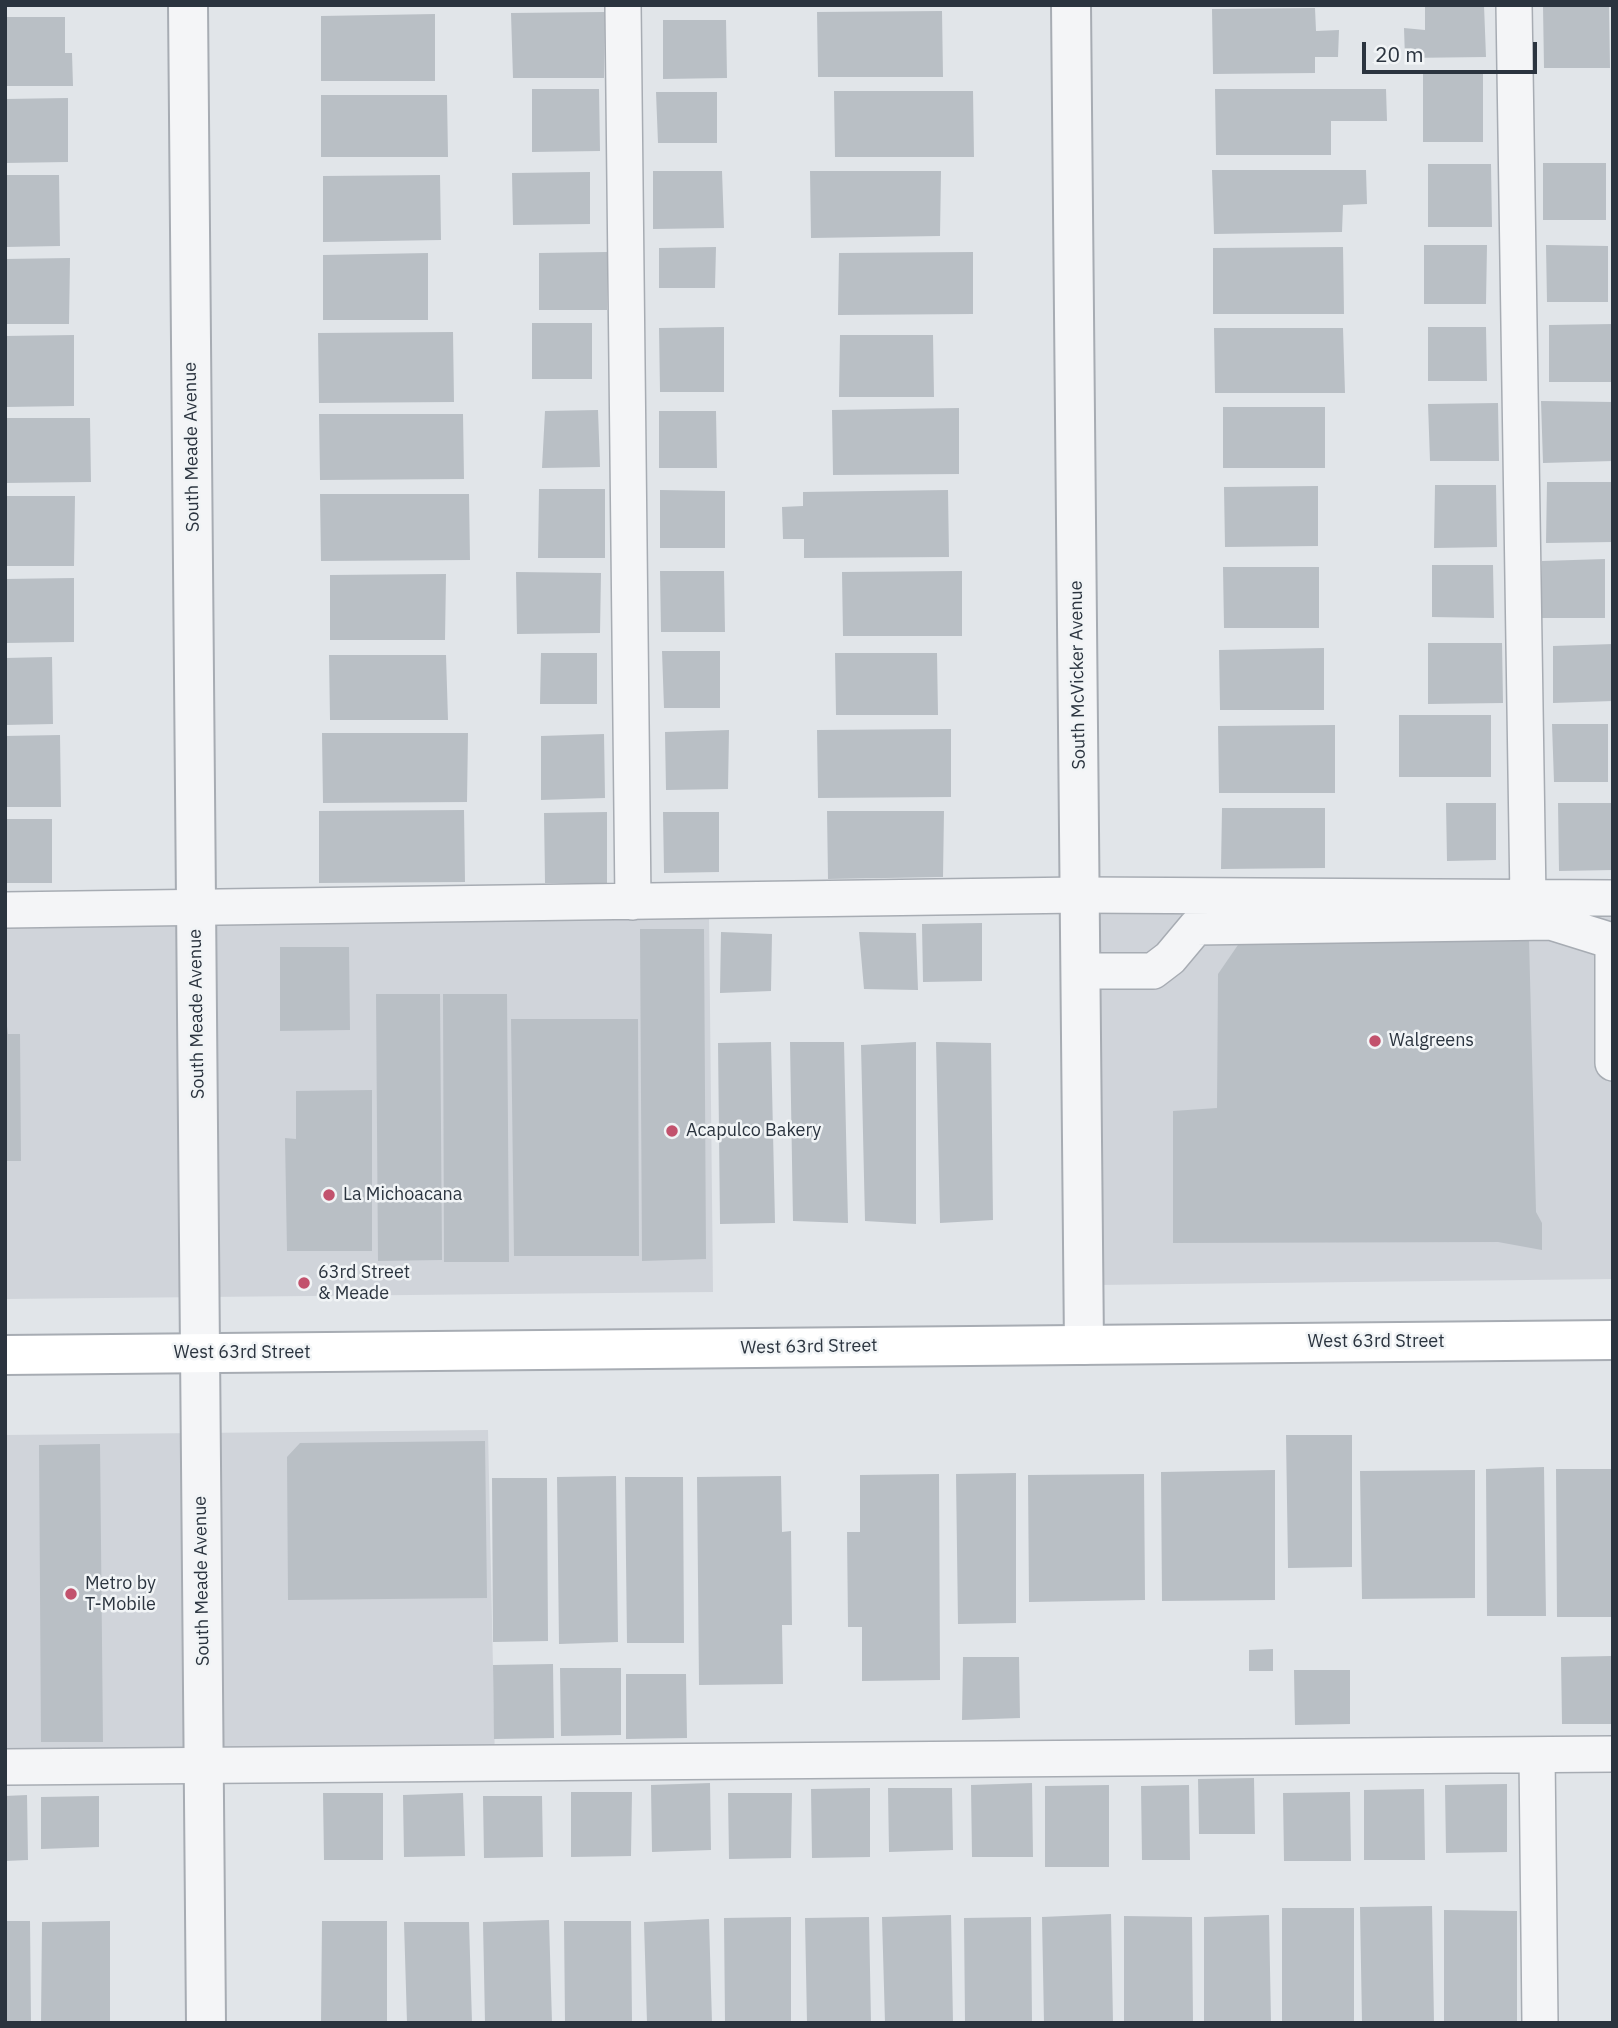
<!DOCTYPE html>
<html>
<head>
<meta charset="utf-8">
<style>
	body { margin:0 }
	#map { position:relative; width:1618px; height:2028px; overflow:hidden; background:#e1e5e9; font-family:"IBM Plex Sans",sans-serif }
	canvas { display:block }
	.frame { position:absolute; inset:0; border:7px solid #2b343f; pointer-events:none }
	.scale { position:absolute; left:1362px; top:42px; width:175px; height:32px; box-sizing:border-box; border:4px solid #2b343f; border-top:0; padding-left:9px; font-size:21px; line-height:24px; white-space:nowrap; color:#2b343f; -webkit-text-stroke:5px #f1f4f6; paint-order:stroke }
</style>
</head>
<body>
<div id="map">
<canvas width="1618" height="2028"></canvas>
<div class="frame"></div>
<div class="scale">20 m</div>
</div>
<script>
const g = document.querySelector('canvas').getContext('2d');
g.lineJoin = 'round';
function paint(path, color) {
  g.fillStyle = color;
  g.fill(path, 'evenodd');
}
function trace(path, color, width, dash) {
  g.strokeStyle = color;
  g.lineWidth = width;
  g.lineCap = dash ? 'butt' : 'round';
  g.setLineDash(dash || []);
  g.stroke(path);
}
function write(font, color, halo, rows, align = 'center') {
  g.font = font + ' "IBM Plex Sans",sans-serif';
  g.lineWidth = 5;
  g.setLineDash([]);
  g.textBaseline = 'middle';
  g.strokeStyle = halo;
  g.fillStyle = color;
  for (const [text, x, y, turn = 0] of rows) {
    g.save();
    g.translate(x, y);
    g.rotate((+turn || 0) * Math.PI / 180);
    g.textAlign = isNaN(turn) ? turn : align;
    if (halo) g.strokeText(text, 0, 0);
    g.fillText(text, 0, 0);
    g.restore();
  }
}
paint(new Path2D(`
	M 1613,906 L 1613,1279 L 1097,1285 L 1093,912 Z
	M 709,914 L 713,1292 L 5,1299 L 5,921 Z
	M 488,1430 L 495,1763 L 5,1764 L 5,1435 Z`), '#d0d4da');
paint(new Path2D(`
	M 1425,5 L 1484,5 L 1486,57 L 1405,58 L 1404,28 L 1425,30 Z
	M 1609,5 L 1610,68 L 1544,68 L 1543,6 Z
	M 1315,8 L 1316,31 L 1339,30 L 1338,57 L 1315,57 L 1315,73 L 1213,74 L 1212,9 Z
	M 942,11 L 943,77 L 818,77 L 817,12 Z
	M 605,12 L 604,78 L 513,78 L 511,13 Z
	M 435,14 L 435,81 L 321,81 L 321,16 Z
	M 5,17 L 65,17 L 65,53 L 72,53 L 73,86 L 5,86 Z
	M 663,20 L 726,20 L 727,78 L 663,79 Z
	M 1423,74 L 1483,74 L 1483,142 L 1423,142 Z
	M 532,89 L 599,89 L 600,151 L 532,152 Z
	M 1215,89 L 1386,89 L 1387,121 L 1331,121 L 1331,155 L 1216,155 Z
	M 834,91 L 973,91 L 974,157 L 835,157 Z
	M 656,92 L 717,92 L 717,143 L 658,143 Z
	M 321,95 L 447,95 L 448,157 L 321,157 Z
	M 68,98 L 68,162 L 5,163 L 5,99 Z
	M 1543,163 L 1606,163 L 1606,220 L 1543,220 Z
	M 1428,164 L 1491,164 L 1492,227 L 1428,227 Z
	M 1212,170 L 1366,170 L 1367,204 L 1343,205 L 1342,232 L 1214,234 Z
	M 653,171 L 722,171 L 724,228 L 653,229 Z
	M 810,171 L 941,171 L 940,236 L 811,238 Z
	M 590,172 L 590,224 L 513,225 L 512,173 Z
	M 5,175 L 59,175 L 60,246 L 5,247 Z
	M 440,175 L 441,240 L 323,242 L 323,176 Z
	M 1424,245 L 1487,245 L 1486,304 L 1424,304 Z
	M 1546,245 L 1608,246 L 1608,302 L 1547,302 Z
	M 716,247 L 715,288 L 659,288 L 659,248 Z
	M 1343,247 L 1344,314 L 1213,314 L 1213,248 Z
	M 607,252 L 607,310 L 539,310 L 539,253 Z
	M 973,252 L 973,314 L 838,315 L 839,253 Z
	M 428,253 L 428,320 L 323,320 L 323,255 Z
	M 70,258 L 69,324 L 5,324 L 5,259 Z
	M 532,323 L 592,323 L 592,379 L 532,379 Z
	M 1613,324 L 1613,382 L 1549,382 L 1549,325 Z
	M 724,327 L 724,392 L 660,392 L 659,328 Z
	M 1428,327 L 1486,327 L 1487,381 L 1428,381 Z
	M 1214,328 L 1343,328 L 1345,393 L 1215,393 Z
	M 453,332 L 454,402 L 319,403 L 318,333 Z
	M 74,335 L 74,406 L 5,407 L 5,336 Z
	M 840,335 L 933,335 L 934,397 L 839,397 Z
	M 1541,401 L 1613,402 L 1613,461 L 1543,463 Z
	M 1498,403 L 1499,461 L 1430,461 L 1428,404 Z
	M 1223,407 L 1325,407 L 1325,468 L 1223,468 Z
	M 959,408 L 959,474 L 833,475 L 832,410 Z
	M 598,410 L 600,467 L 542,468 L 545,411 Z
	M 659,411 L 716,411 L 717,468 L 659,468 Z
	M 319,414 L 463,414 L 464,479 L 320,480 Z
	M 5,418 L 90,418 L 91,482 L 5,483 Z
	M 1547,482 L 1613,482 L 1613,542 L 1546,543 Z
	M 1435,485 L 1496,485 L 1497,547 L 1434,548 Z
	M 1318,486 L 1318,546 L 1225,547 L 1224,487 Z
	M 539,489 L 605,489 L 605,558 L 538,558 Z
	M 660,490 L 725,491 L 725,548 L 660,548 Z
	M 948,490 L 949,557 L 804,558 L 804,539 L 783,539 L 782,507 L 803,506 L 803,492 Z
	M 320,494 L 469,494 L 470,560 L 321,561 Z
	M 5,496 L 75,496 L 74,566 L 5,566 Z
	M 1605,559 L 1605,618 L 1542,618 L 1542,561 Z
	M 1432,565 L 1493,565 L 1494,618 L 1432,617 Z
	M 1223,567 L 1319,567 L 1319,628 L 1224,628 Z
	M 660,571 L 724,571 L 725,632 L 661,632 Z
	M 962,571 L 962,636 L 843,636 L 842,572 Z
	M 516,572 L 601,573 L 600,633 L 517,634 Z
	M 446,574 L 445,640 L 330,640 L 330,575 Z
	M 74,578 L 74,642 L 5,643 L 5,579 Z
	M 1428,643 L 1502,643 L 1503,703 L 1428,704 Z
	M 1613,644 L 1613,701 L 1553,703 L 1553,646 Z
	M 1324,648 L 1324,710 L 1220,710 L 1219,650 Z
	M 662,651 L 720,651 L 720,708 L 664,708 Z
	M 541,653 L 597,653 L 597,704 L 540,704 Z
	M 835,653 L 937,653 L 938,715 L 836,715 Z
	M 329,655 L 446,655 L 448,720 L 330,720 Z
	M 52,657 L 53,724 L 5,725 L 5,658 Z
	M 1399,715 L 1491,715 L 1491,777 L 1399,777 Z
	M 1552,724 L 1608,724 L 1608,782 L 1554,782 Z
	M 1335,725 L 1335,793 L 1219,793 L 1218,726 Z
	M 951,729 L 951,797 L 818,798 L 817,730 Z
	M 729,730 L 728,789 L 666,790 L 665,732 Z
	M 322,733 L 468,733 L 467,802 L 323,803 Z
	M 604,734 L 605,798 L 541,800 L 541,736 Z
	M 60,735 L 61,807 L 5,807 L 5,736 Z
	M 1446,803 L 1496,803 L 1496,860 L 1447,861 Z
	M 1558,803 L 1613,803 L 1613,870 L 1559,871 Z
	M 1222,808 L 1325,808 L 1325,868 L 1221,869 Z
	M 464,810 L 465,882 L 319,883 L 319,811 Z
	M 827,811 L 944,811 L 943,877 L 828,879 Z
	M 607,812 L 607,883 L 545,883 L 544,813 Z
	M 663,812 L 719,812 L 719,872 L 664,873 Z
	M 5,819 L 52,819 L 52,883 L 5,883 Z
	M 982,923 L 982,981 L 923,982 L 922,924 Z
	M 640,929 L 704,929 L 706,1259 L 642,1261 Z
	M 721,932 L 772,934 L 771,991 L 720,993 Z
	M 859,932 L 916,933 L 918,990 L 864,989 Z
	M 1529,939 L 1536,1212 L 1542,1223 L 1542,1250 L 1498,1242 L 1173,1243 L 1173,1111 L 1217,1108 L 1218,974 L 1240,942 Z
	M 280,947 L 349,947 L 350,1030 L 280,1031 Z
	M 376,994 L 440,994 L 442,1260 L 378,1261 Z
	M 443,994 L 507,994 L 509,1262 L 444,1262 Z
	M 5,1010 L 8,1034 L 20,1034 L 21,1161 L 5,1161 Z
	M 511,1019 L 638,1019 L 639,1256 L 514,1256 Z
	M 771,1042 L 775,1223 L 720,1224 L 718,1043 Z
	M 790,1042 L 844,1042 L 848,1223 L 793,1221 Z
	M 916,1042 L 916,1224 L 865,1221 L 861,1045 Z
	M 936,1042 L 991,1043 L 993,1220 L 940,1223 Z
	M 372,1090 L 372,1251 L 287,1251 L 285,1138 L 296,1139 L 296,1091 Z
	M 1286,1435 L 1352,1435 L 1352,1567 L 1288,1568 Z
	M 485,1441 L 487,1598 L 288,1600 L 287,1457 L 300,1443 Z
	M 100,1444 L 103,1742 L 41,1742 L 39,1445 Z
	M 1544,1467 L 1546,1616 L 1487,1616 L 1486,1469 Z
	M 1556,1469 L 1613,1469 L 1613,1617 L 1557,1617 Z
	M 1275,1470 L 1275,1600 L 1162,1601 L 1161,1472 Z
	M 1475,1470 L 1475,1598 L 1362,1599 L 1360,1471 Z
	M 1016,1473 L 1016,1623 L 958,1624 L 956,1474 Z
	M 939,1474 L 940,1680 L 862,1681 L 862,1627 L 848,1627 L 847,1532 L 860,1532 L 860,1475 Z
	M 1144,1474 L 1145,1600 L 1029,1602 L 1028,1475 Z
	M 616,1476 L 618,1642 L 559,1644 L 557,1477 Z
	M 781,1476 L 782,1532 L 791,1531 L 792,1625 L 782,1625 L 783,1684 L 699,1685 L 697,1477 Z
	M 625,1477 L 683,1477 L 684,1643 L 627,1643 Z
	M 492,1478 L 547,1478 L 548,1641 L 493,1642 Z
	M 1273,1649 L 1273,1671 L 1249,1671 L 1249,1650 Z
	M 1611,1656 L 1611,1724 L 1562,1724 L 1561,1657 Z
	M 963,1657 L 1019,1657 L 1020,1718 L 962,1720 Z
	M 553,1664 L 554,1738 L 494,1739 L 493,1665 Z
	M 560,1668 L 621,1668 L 621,1735 L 561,1736 Z
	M 1294,1670 L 1350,1670 L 1350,1724 L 1295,1725 Z
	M 626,1674 L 686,1674 L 687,1738 L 626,1739 Z
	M 1254,1778 L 1255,1834 L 1199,1834 L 1198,1779 Z
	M 710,1783 L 711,1850 L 652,1852 L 651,1785 Z
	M 1032,1783 L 1033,1857 L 972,1857 L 971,1785 Z
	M 1507,1784 L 1507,1852 L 1446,1853 L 1445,1785 Z
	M 1109,1785 L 1109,1867 L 1045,1867 L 1045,1786 Z
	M 1189,1785 L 1190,1860 L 1142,1860 L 1141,1786 Z
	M 870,1788 L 870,1857 L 812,1858 L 811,1789 Z
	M 888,1788 L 952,1788 L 953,1850 L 889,1852 Z
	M 1424,1789 L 1425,1860 L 1364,1860 L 1364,1790 Z
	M 571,1792 L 632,1792 L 631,1856 L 571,1857 Z
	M 1350,1792 L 1351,1861 L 1284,1861 L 1283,1793 Z
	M 323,1793 L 383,1793 L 383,1860 L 324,1860 Z
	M 463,1793 L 465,1856 L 404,1857 L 403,1795 Z
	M 728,1793 L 792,1793 L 791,1858 L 729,1859 Z
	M 27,1795 L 28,1860 L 5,1861 L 5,1796 Z
	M 99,1796 L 99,1847 L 41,1849 L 41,1797 Z
	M 483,1796 L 542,1796 L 543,1857 L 484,1858 Z
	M 1432,1906 L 1434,2023 L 1362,2023 L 1360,1907 Z
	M 1282,1908 L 1354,1908 L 1354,2023 L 1282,2023 Z
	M 1444,1910 L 1517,1911 L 1517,2023 L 1444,2023 Z
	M 1111,1914 L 1113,2023 L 1044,2023 L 1042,1917 Z
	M 951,1915 L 953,2023 L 885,2023 L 882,1917 Z
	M 1269,1915 L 1271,2023 L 1204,2023 L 1204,1917 Z
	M 1124,1916 L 1192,1917 L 1193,2023 L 1124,2023 Z
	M 791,1917 L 791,2023 L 725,2023 L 724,1918 Z
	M 869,1917 L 871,2023 L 807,2023 L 805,1918 Z
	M 1031,1917 L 1032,2023 L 965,2023 L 964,1918 Z
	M 709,1919 L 712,2023 L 647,2023 L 644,1922 Z
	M 549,1920 L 552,2023 L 485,2023 L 483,1922 Z
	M 5,1921 L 30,1921 L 31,2023 L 5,2023 Z
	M 110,1921 L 110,2023 L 41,2023 L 42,1922 Z
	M 322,1921 L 387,1921 L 387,2023 L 321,2023 Z
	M 564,1921 L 631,1921 L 632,2023 L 565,2023 Z
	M 404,1922 L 469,1922 L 472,2023 L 407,2023 Z`), '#b9bfc5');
const service = new Path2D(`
	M 623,5 L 633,902
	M 1514,5 L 1528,899
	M 5,910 L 1080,895 L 1613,898
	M 1613,941 L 1613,1063
	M 1081,971 L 1153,971 L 1170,958 L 1196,927 L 1551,922 L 1612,941
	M 1537,1755 L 1540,2023
	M 5,1767 L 1613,1754`);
const minor = new Path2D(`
	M 188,5 L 206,2023
	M 1071,5 L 1084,1345`);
const secondary = new Path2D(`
	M 5,1355 L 1613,1340`);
trace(service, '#a7acb3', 38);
trace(minor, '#a7acb3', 42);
trace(secondary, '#a7acb3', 42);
trace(service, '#f4f5f7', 35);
trace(minor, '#f4f5f7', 38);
trace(secondary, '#fff', 38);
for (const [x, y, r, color] of [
	[1375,1041,7,"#c2526d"],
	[672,1131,7,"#c2526d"],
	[329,1195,7,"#c2526d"],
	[304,1283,7,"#c2526d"],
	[71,1594,7,"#c2526d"]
]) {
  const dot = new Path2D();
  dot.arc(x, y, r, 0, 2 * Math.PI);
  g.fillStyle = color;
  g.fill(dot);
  trace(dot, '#f1f4f6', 2.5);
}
write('18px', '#2b343f', '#f1f4f6', [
	["South Meade Avenue",192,447,-91],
	["South McVicker Avenue",1078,675,-91],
	["South Meade Avenue",197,1014,-91],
	["West 63rd Street",1376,1342],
	["West 63rd Street",809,1347,-1],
	["West 63rd Street",242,1353],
	["South Meade Avenue",202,1581,-91]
]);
write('18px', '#2b343f', '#f1f4f6', [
	["Walgreens",1389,1041],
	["Acapulco Bakery",686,1131],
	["La Michoacana",343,1195],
	["63rd Street",318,1273],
	["& Meade",318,1294],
	["Metro by",85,1584],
	["T-Mobile",85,1605]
], 'left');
</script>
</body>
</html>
